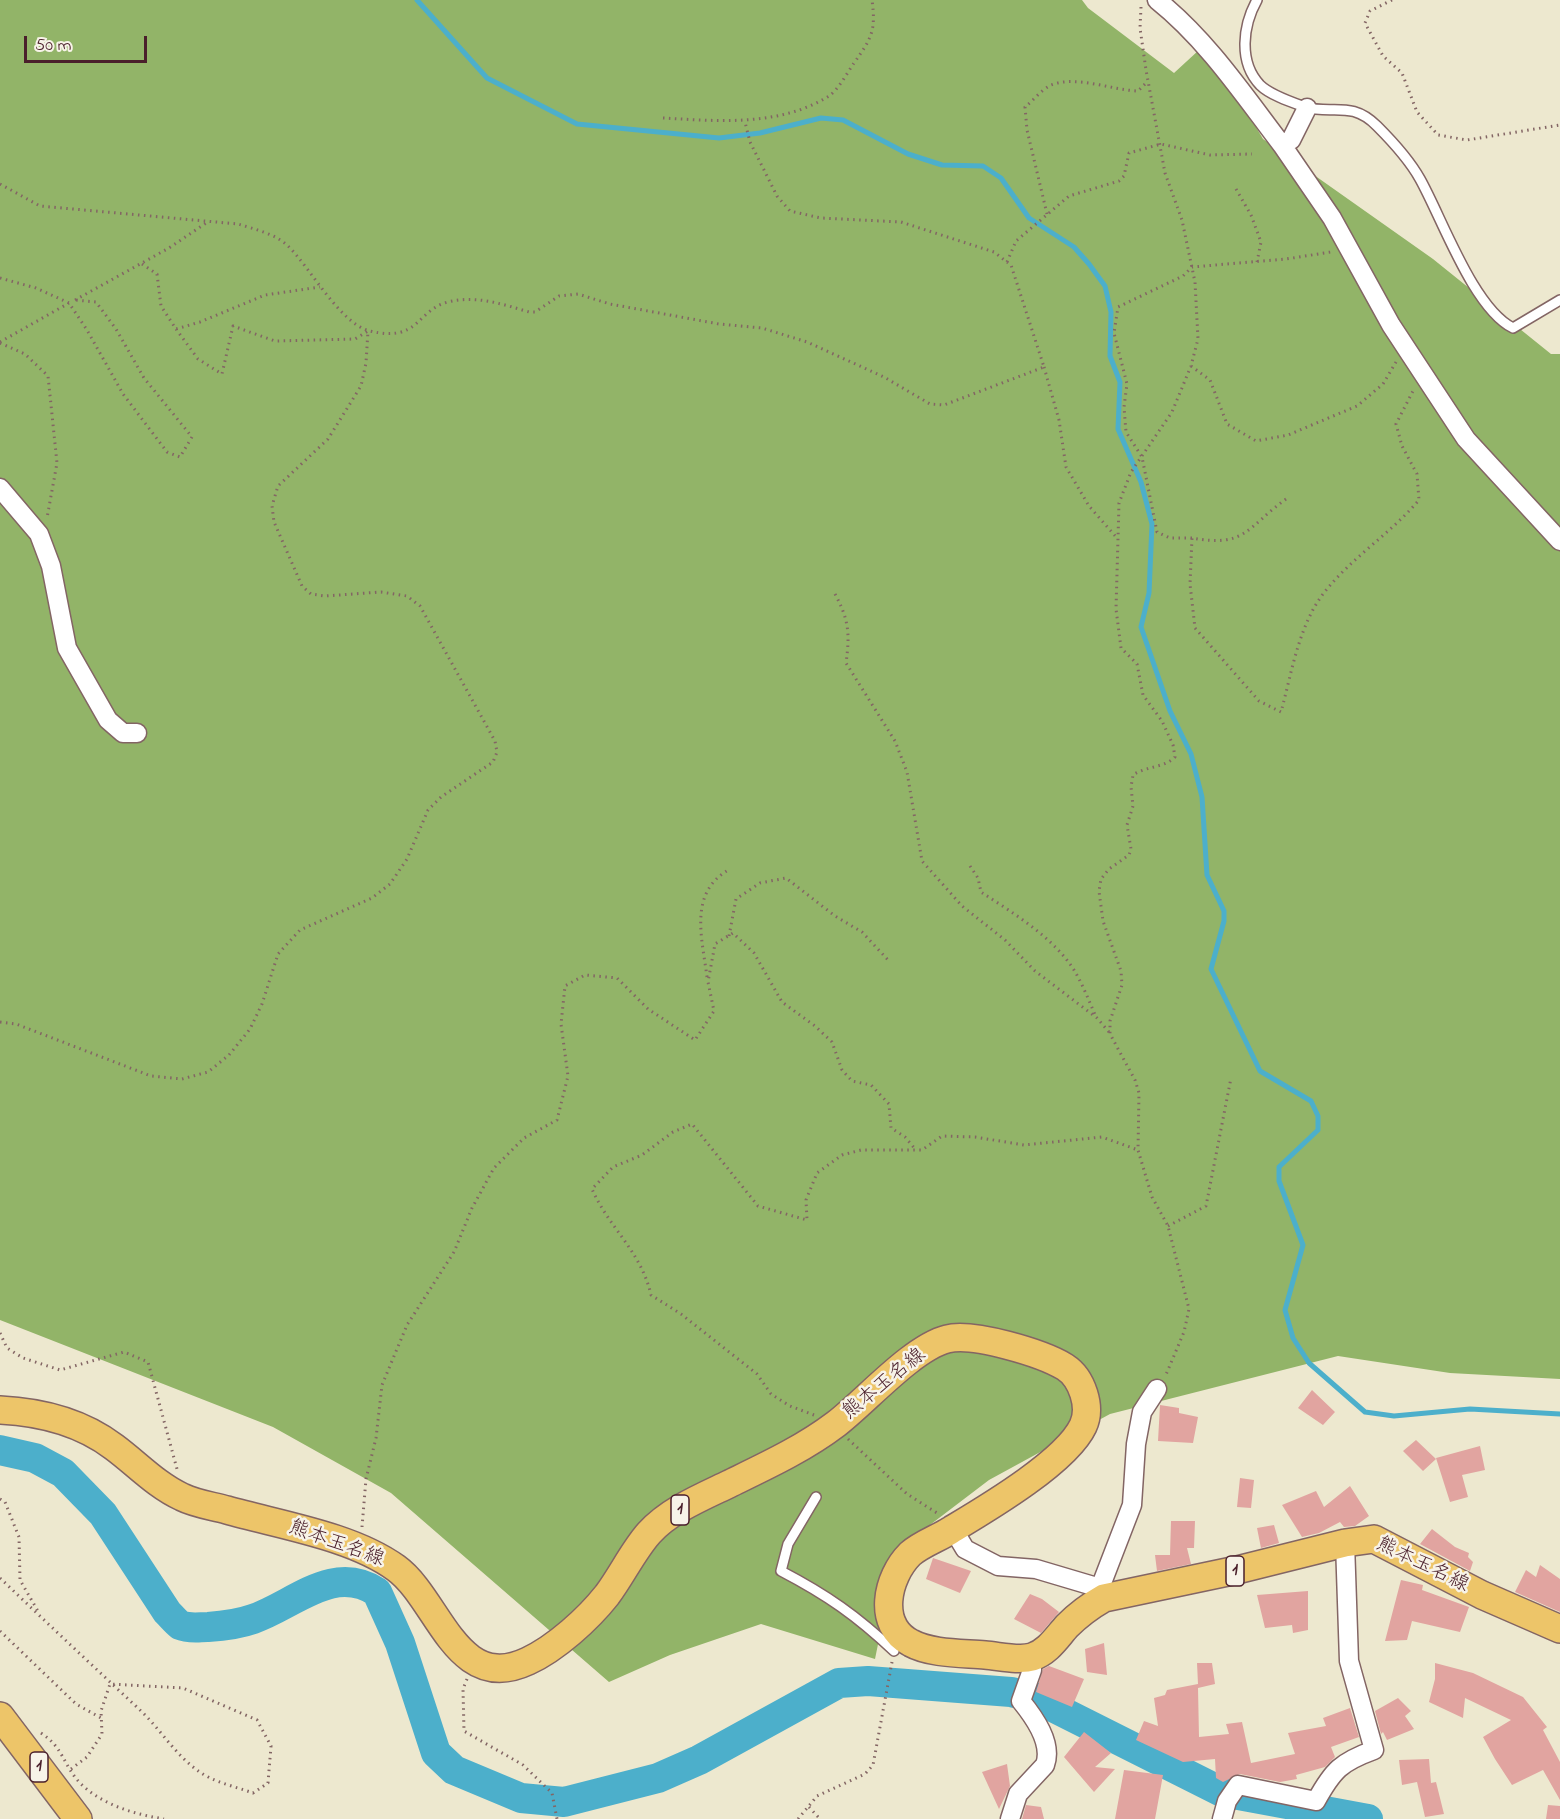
<!DOCTYPE html>
<html>
<head>
<meta charset="utf-8">
<style>
	body { margin:0 }
	#map { position:relative; width:1560px; height:1819px; overflow:hidden; background:#ede8cf; font-family:"Indie Flower",sans-serif }
	canvas { display:block }
	.scale { position:absolute; left:24px; top:36px; width:123px; height:27px; box-sizing:border-box; border:3px solid #4a1f2b; border-top:0; padding-left:8px; font-size:18px; line-height:21px; white-space:nowrap; color:#4a1f2b; -webkit-text-stroke:4px #f7f3e8; paint-order:stroke }
</style>
</head>
<body>
<div id="map">
<canvas width="1560" height="1819"></canvas>
<div class="scale">50 m</div>
</div>
<script>
const g = document.querySelector('canvas').getContext('2d');
g.lineJoin = 'round';
function paint(path, color) {
  g.fillStyle = color;
  g.fill(path, 'evenodd');
}
function trace(path, color, width, dash) {
  g.strokeStyle = color;
  g.lineWidth = width;
  g.lineCap = dash ? 'butt' : 'round';
  g.setLineDash(dash || []);
  g.stroke(path);
}
function write(font, color, halo, rows, align = 'center') {
  g.font = font + ' "Indie Flower","Klee One",sans-serif';
  g.lineWidth = 5;
  g.setLineDash([]);
  g.textBaseline = 'middle';
  g.strokeStyle = halo;
  g.fillStyle = color;
  for (const [text, x, y, turn = 0] of rows) {
    g.save();
    g.translate(x, y);
    g.rotate((+turn || 0) * Math.PI / 180);
    g.textAlign = isNaN(turn) ? turn : align;
    if (halo) g.strokeText(text, 0, 0);
    g.fillText(text, 0, 0);
    g.restore();
  }
}
paint(new Path2D(`
	M 0,0 L 1082,0 L 1088,8 L 1174,73 L 1199,50 L 1242,103 L 1263,139 L 1433,259 L 1551,354 L 1560,354 L 1560,1379 L 1450,1373 L 1338,1356 L 1110,1414 L 989,1480 L 897,1550 L 875,1659 L 761,1624 L 670,1655 L 609,1682 L 391,1493 L 273,1427 L 0,1320 Z`), '#92b468');
trace(new Path2D(`
	M 417,0 L 487,78 L 577,124 L 719,138 L 760,133 L 821,118 L 843,120 L 908,154 L 942,165 L 983,166 L 1001,178 L 1029,218 L 1074,247 L 1089,264 L 1105,286 L 1111,312 L 1110,356 L 1120,382 L 1118,429 L 1141,482 L 1152,524 L 1149,593 L 1141,627 L 1170,711 L 1191,754 L 1202,797 L 1207,875 L 1224,911 L 1224,921 L 1211,969 L 1260,1071 L 1311,1101 L 1318,1116 L 1318,1130 L 1279,1167 L 1279,1181 L 1303,1245 L 1285,1310 L 1293,1338 L 1309,1363 L 1365,1412 L 1394,1416 L 1470,1409 L 1560,1414`), '#4cafcb', 5);
trace(new Path2D(`
	M 0,1450 L 35,1458 L 63,1473 L 103,1514 L 167,1612 C 171,1616 176,1622 180,1625 C 189,1629 199,1627 208,1627 C 223,1626 239,1624 253,1619 C 294,1605 333,1563 377,1592 L 400,1643 L 436,1753 L 454,1770 L 521,1798 L 564,1802 L 658,1778 L 699,1760 L 839,1683 L 868,1681 L 1011,1692 L 1033,1697 L 1222,1792 L 1368,1819`), '#4cafcb', 30);
paint(new Path2D(`
	M 1312,1390 L 1335,1412 L 1323,1425 L 1298,1408 Z
	M 1160,1405 L 1179,1408 L 1179,1413 L 1198,1417 L 1193,1443 L 1158,1441 Z
	M 1416,1440 L 1436,1459 L 1423,1471 L 1403,1451 Z
	M 1480,1446 L 1485,1470 L 1462,1475 L 1468,1497 L 1450,1502 L 1436,1458 Z
	M 1240,1478 L 1254,1480 L 1251,1508 L 1237,1507 Z
	M 1350,1486 L 1369,1516 L 1355,1526 L 1344,1527 L 1340,1522 L 1319,1533 L 1302,1537 L 1282,1505 L 1316,1491 L 1324,1507 Z
	M 1171,1521 L 1195,1521 L 1194,1548 L 1187,1548 L 1191,1564 L 1157,1571 L 1155,1555 L 1170,1555 Z
	M 1274,1525 L 1279,1543 L 1261,1548 L 1257,1528 Z
	M 1432,1529 L 1455,1547 L 1469,1553 L 1468,1557 L 1473,1562 L 1470,1571 L 1420,1544 Z
	M 933,1558 L 971,1571 L 960,1593 L 926,1579 Z
	M 1540,1565 L 1560,1579 L 1560,1612 L 1515,1592 L 1526,1570 L 1536,1577 Z
	M 1401,1580 L 1423,1585 L 1422,1590 L 1469,1607 L 1460,1632 L 1412,1621 L 1407,1640 L 1385,1641 Z
	M 1308,1591 L 1308,1630 L 1293,1633 L 1292,1625 L 1265,1628 L 1257,1595 Z
	M 1030,1594 L 1042,1599 L 1059,1612 L 1041,1633 L 1014,1619 Z
	M 1104,1643 L 1107,1675 L 1087,1672 L 1085,1649 Z
	M 1197,1663 L 1212,1663 L 1215,1684 L 1198,1688 L 1199,1737 L 1229,1734 L 1226,1724 L 1242,1722 L 1251,1763 L 1295,1754 L 1288,1733 L 1326,1726 L 1323,1718 L 1350,1708 L 1359,1737 L 1331,1747 L 1335,1757 L 1325,1767 L 1296,1775 L 1297,1779 L 1280,1782 L 1240,1774 L 1223,1782 L 1216,1778 L 1215,1759 L 1183,1762 L 1136,1740 L 1144,1721 L 1158,1726 L 1154,1698 L 1165,1695 L 1167,1690 L 1198,1684 Z
	M 1435,1663 L 1473,1673 L 1523,1697 L 1547,1727 L 1543,1730 L 1560,1762 L 1560,1800 L 1543,1770 L 1512,1785 L 1495,1759 L 1483,1737 L 1511,1720 L 1465,1698 L 1463,1718 L 1429,1702 L 1435,1679 Z
	M 1049,1666 L 1084,1679 L 1072,1707 L 1036,1692 L 1043,1669 Z
	M 1398,1698 L 1411,1711 L 1405,1716 L 1414,1729 L 1387,1740 L 1383,1732 L 1381,1734 L 1375,1711 Z
	M 1084,1732 L 1111,1753 L 1095,1767 L 1115,1769 L 1094,1792 L 1064,1757 Z
	M 1429,1759 L 1431,1783 L 1436,1782 L 1444,1814 L 1425,1817 L 1417,1782 L 1402,1785 L 1399,1760 Z
	M 1007,1764 L 1010,1786 L 999,1809 L 982,1772 Z
	M 1124,1770 L 1163,1775 L 1155,1819 L 1115,1819 Z
	M 1026,1805 L 1041,1807 L 1044,1819 L 1022,1819 Z
	M 1548,1805 L 1560,1806 L 1560,1819 L 1546,1819 Z`), '#e1a4a0');
const service = new Path2D(`
	M 1257,0 C 1243,25 1238,62 1260,85 C 1270,95 1291,102 1305,107 C 1333,115 1351,100 1377,126 C 1392,141 1410,161 1420,179 C 1442,218 1473,308 1513,328 L 1560,300
	M 816,1497 L 788,1544 L 781,1571 C 827,1595 857,1616 894,1651`);
const minor = new Path2D(`
	M 1157,0 C 1207,40 1243,94 1282,145 L 1291,140 L 1307,108
	M 1282,145 L 1332,218 L 1391,325 L 1466,439 L 1560,541
	M 0,488 L 39,534 L 51,566 L 67,648 L 108,720 L 123,733 L 137,733
	M 953,1529 L 965,1549 L 998,1566 L 1036,1569 L 1100,1588
	M 1104,1598 L 1100,1588 L 1132,1505 L 1136,1444 L 1142,1412 L 1157,1389
	M 1010,1819 L 1018,1794 L 1045,1765 C 1053,1743 1034,1717 1021,1701 L 1032,1670 L 1031,1658
	M 1222,1819 L 1227,1801 L 1238,1785 L 1316,1801 C 1333,1770 1341,1762 1374,1750 L 1349,1661 L 1345,1543`);
const primary = new Path2D(`
	M 0,1410 C 41,1412 81,1422 114,1447 C 137,1464 156,1485 182,1497 C 196,1504 213,1506 227,1510 C 280,1525 352,1536 396,1568 C 439,1599 456,1695 528,1661 C 556,1648 588,1619 607,1595 C 622,1575 633,1551 649,1533 C 670,1510 702,1497 729,1484 C 766,1466 803,1449 836,1424 C 866,1401 912,1348 947,1339 C 972,1332 1042,1353 1065,1367 C 1082,1378 1092,1407 1083,1426 C 1066,1462 986,1509 951,1530 C 939,1538 921,1544 910,1554 C 887,1577 876,1625 911,1643 C 931,1654 963,1653 985,1655 C 999,1656 1019,1661 1032,1657 C 1048,1652 1057,1637 1067,1626 C 1079,1614 1090,1606 1104,1598 L 1237,1570 L 1345,1543 L 1374,1539 L 1482,1595 L 1560,1629
	M 0,1716 L 78,1819`);
trace(service, '#836564', 12);
trace(minor, '#836564', 21);
trace(primary, '#836564', 30);
trace(new Path2D(`
	M 1392,0 L 1370,11 L 1365,23 L 1383,56 L 1402,73 L 1417,112 L 1438,135 L 1467,140 L 1560,125
	M 1141,7 L 1140,28 L 1146,70 L 1165,173 L 1182,220 L 1195,282 L 1198,339 L 1191,366 L 1172,412 L 1131,472 L 1119,503 L 1116,609 L 1121,648 L 1137,664 L 1143,695 L 1162,721 L 1173,745 L 1175,757 C 1164,768 1146,766 1133,775 L 1131,787 L 1133,806 L 1127,825 L 1131,849 L 1129,855 L 1109,869 L 1101,879 L 1099,891 L 1103,921 L 1121,971 L 1122,985 L 1110,1021 L 1110,1034 L 1135,1080 L 1139,1093 L 1138,1150 L 1152,1197 L 1168,1226 L 1189,1309 L 1184,1332 L 1165,1377
	M 663,118 C 718,121 779,127 829,96 C 839,89 847,73 854,63 C 872,38 876,30 872,0
	M 0,184 L 40,206 L 238,224 C 254,229 276,234 288,246 C 310,267 340,324 370,331 C 420,343 416,310 448,302 C 476,295 502,304 529,312 L 535,312 L 559,296 L 578,294 L 610,304 L 719,324 L 762,328 L 807,342 L 884,377 L 930,404 L 944,405 L 1044,367 L 1011,265 L 994,252 L 901,222 L 821,218 L 790,211 L 777,196 L 750,142 L 745,122
	M 1236,189 L 1251,215 L 1261,242 L 1257,262
	M 1047,214 L 1027,130 L 1025,107 C 1033,101 1042,89 1051,85 C 1077,75 1111,90 1138,91 L 1148,81
	M 1007,262 L 1016,241 L 1069,196 L 1119,181 L 1124,176 L 1129,153 L 1161,144 L 1210,155 L 1252,154
	M 142,264 L 157,274 L 161,306 L 176,329 L 200,322 L 265,295 L 320,287
	M 0,278 L 36,288 L 69,303 L 87,330 L 123,394 L 167,452 L 180,457 L 192,437 L 144,378 L 116,329 L 96,302 L 75,300
	M 75,300 L 169,248 L 209,221
	M 176,329 L 198,359 L 222,374 L 233,326 L 275,341 L 355,339 L 368,331
	M 0,342 L 69,303
	M 0,343 L 25,354 L 48,376 L 57,463 L 47,518
	M 1191,366 L 1210,380 L 1227,424 L 1256,441 L 1288,435 L 1357,406 L 1383,384 L 1396,362
	M 1044,367 L 1059,420 L 1066,467 L 1089,506 L 1117,538
	M 1286,499 C 1247,527 1246,548 1192,538 L 1190,584 L 1195,628 L 1259,701 L 1281,712 C 1292,672 1299,622 1327,589 C 1354,556 1391,533 1419,500 L 1417,474 L 1402,446 L 1396,424 L 1414,389
	M 1192,538 L 1170,538 L 1157,532 L 1142,457 L 1126,432 L 1124,407 L 1127,384 L 1114,333 L 1118,307 L 1183,276 L 1192,267 L 1286,259 L 1331,252
	M 835,594 C 849,620 850,634 846,663 L 895,741 L 907,772 L 922,861 L 962,906 L 1005,940 L 1035,971 L 1097,1018 L 1109,1032
	M 970,866 L 978,878 L 981,892 C 1013,913 1053,937 1074,970 C 1083,985 1089,1001 1096,1017
	M 729,936 L 736,899 L 760,883 L 786,878 L 835,916 L 862,932 L 889,961
	M 707,977 C 702,937 688,892 730,869
	M 0,1022 L 16,1024 L 151,1076 L 182,1079 L 208,1072 L 229,1055 L 250,1029 L 262,1004 L 278,954 L 300,930 L 372,898 L 390,884 L 407,859 L 428,810 L 441,797 L 493,762 L 497,752 L 495,741 L 420,606 L 407,596 L 381,592 L 325,596 L 311,594 L 302,586 L 274,522 L 272,506 L 278,486 L 328,439 L 361,386 L 366,363 L 368,331
	M 1168,1226 L 1206,1206 L 1231,1078
	M 0,1333 L 7,1348 L 23,1358 L 60,1370 L 124,1352 L 148,1362 L 177,1469
	M 814,1415 L 790,1406 L 771,1394 L 757,1374 L 681,1314 L 651,1295 C 641,1251 609,1228 592,1189 L 613,1167 L 642,1155 L 673,1132 L 692,1124 L 758,1206 L 807,1220 L 806,1200 L 817,1173 L 842,1155 L 861,1150 L 922,1150 L 942,1136 L 975,1137 L 1024,1145 L 1102,1137 L 1138,1150
	M 848,1439 L 907,1494 L 937,1513
	M 0,1499 L 5,1502 L 19,1537 L 20,1580 L 39,1613
	M 362,1527 L 366,1479 L 376,1438 L 382,1385 L 407,1325 L 454,1252 L 472,1208 L 494,1168 L 524,1138 L 557,1120 L 568,1076 L 561,1024 L 565,986 L 585,975 L 617,978 L 648,1009 L 695,1040 L 714,1011 L 708,982 L 715,944 L 733,933 L 754,953 L 782,1002 L 815,1026 L 832,1042 L 842,1070 L 852,1081 L 871,1085 L 889,1104 L 891,1128 L 905,1137 L 916,1150
	M 0,1578 C 47,1623 94,1667 141,1711 C 164,1733 180,1763 210,1778 C 223,1784 239,1788 253,1793 L 268,1783 L 271,1746 L 257,1720 L 183,1688 L 110,1684
	M 0,1631 L 76,1704 L 101,1718
	M 467,1679 L 463,1689 L 464,1731 L 523,1765 L 552,1793 L 557,1819
	M 41,1733 C 64,1748 63,1765 80,1783 C 102,1805 134,1814 164,1819
	M 71,1769 L 87,1757 L 102,1734 L 101,1711 L 110,1684
	M 809,1807 L 820,1819
	M 798,1819 L 817,1796 L 865,1774 L 873,1765 L 892,1662`), '#836564', 3, [1.5, 4.5]);
trace(service, '#fff', 9);
trace(minor, '#fff', 18);
trace(primary, '#edc569', 27);
for (const [x, y, w] of [
	[680,1510,18],
	[1235,1571,18],
	[39,1767,18]
]) {
  const box = new Path2D();
  box.roundRect(x - w / 2, y - 15, w, 30, 4.5);
  g.fillStyle = '#f7f3e8';
  g.fill(box);
  trace(box, '#4a1f2b', 1.5);
}
write('bold 18px', '#4a1f2b', null, [
	["1",680,1510],
	["1",1235,1571],
	["1",39,1767]
]);
write('20px', '#4a1f2b', '#f7f3e8', [
	["熊本玉名線",885,1385,-39],
	["熊本玉名線",336,1545,20],
	["熊本玉名線",1422,1566,26]
]);
</script>
</body>
</html>
